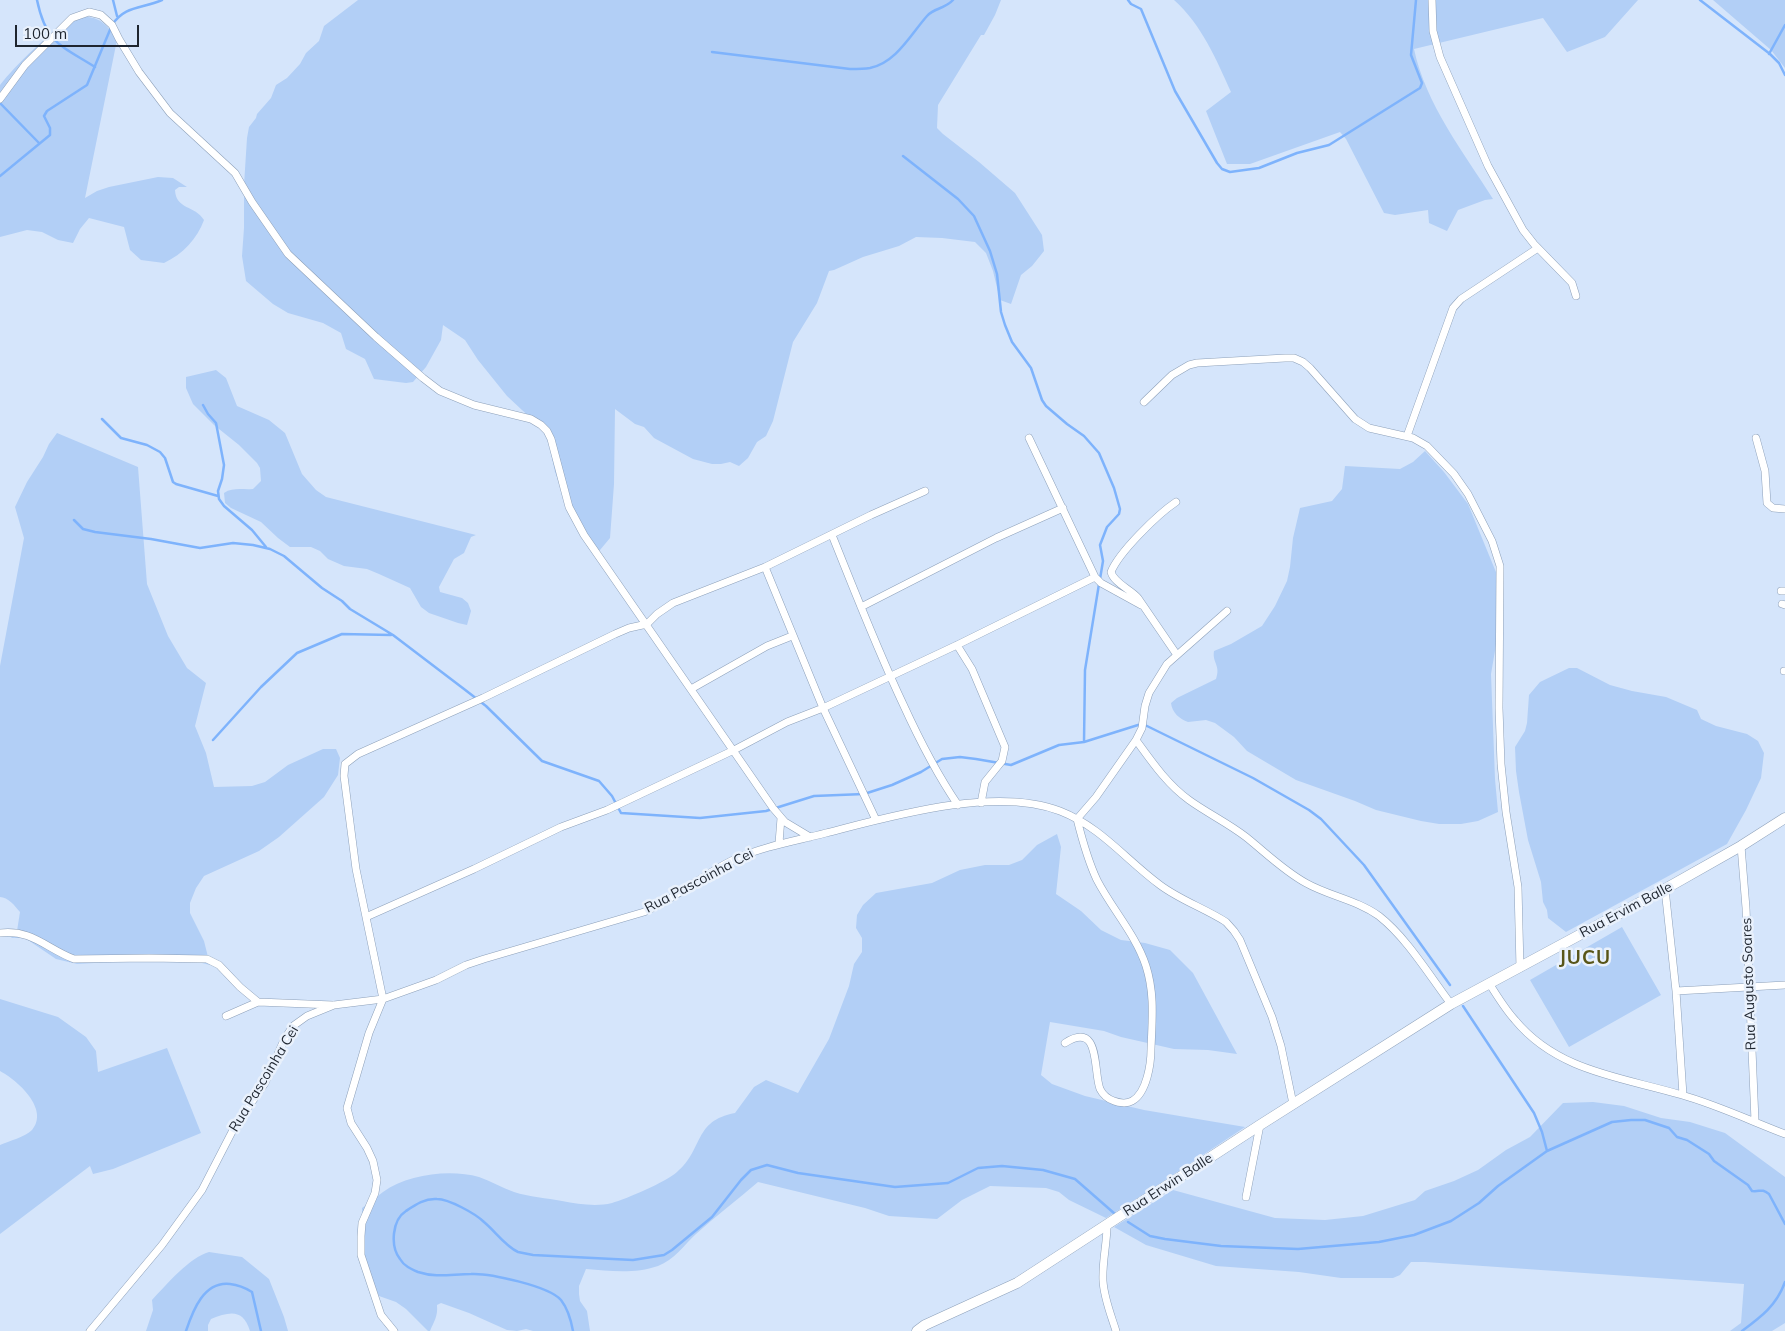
<!DOCTYPE html>
<html>
<head>
<meta charset="utf-8">
<style>
	body { margin:0 }
	#map { position:relative; width:1785px; height:1331px; overflow:hidden; background:#d5e5fb; font-family:Mulish,sans-serif }
	canvas { display:block }
	.scale { position:absolute; left:15px; top:25px; width:124px; height:22px; box-sizing:border-box; border:2px solid #1e252f; border-top:0; padding-left:6px; font-size:15px; line-height:18px; white-space:nowrap; color:#1e252f; -webkit-text-stroke:4px #e9f1fc; paint-order:stroke }
</style>
</head>
<body>
<div id="map">
<canvas width="1785" height="1331"></canvas>
<div class="scale">100 m</div>
</div>
<script>
const g = document.querySelector('canvas').getContext('2d');
g.lineJoin = 'round';
function paint(path, color) {
  g.fillStyle = color;
  g.fill(path, 'evenodd');
}
function trace(path, color, width, dash) {
  g.strokeStyle = color;
  g.lineWidth = width;
  g.lineCap = dash ? 'butt' : 'round';
  g.setLineDash(dash || []);
  g.stroke(path);
}
function write(font, color, halo, rows, align = 'center') {
  g.font = font + ' Mulish,sans-serif';
  g.lineWidth = 5;
  g.setLineDash([]);
  g.textBaseline = 'middle';
  g.strokeStyle = halo;
  g.fillStyle = color;
  for (const [text, x, y, turn = 0] of rows) {
    g.save();
    g.translate(x, y);
    g.rotate((+turn || 0) * Math.PI / 180);
    g.textAlign = isNaN(turn) ? turn : align;
    if (halo) g.strokeText(text, 0, 0);
    g.fillText(text, 0, 0);
    g.restore();
  }
}
paint(new Path2D(`
	M 358,0 L 1001,0 L 995,15 L 984,35 L 981,35 L 938,105 L 937,128 L 943,134 L 979,162 L 1015,193 L 1042,235 L 1044,251 L 1032,266 L 1021,275 L 1011,304 L 1000,300 L 993,271 L 986,253 L 975,242 L 942,238 L 916,237 L 899,246 L 863,257 L 834,270 L 829,271 L 817,303 L 793,342 L 773,421 L 766,436 L 757,442 L 748,458 L 739,466 L 730,462 L 721,464 L 712,464 L 693,459 L 654,438 L 644,427 L 635,424 L 615,409 L 614,484 L 610,538 L 600,550 L 589,549 L 567,505 L 555,472 L 548,439 L 537,424 L 507,396 L 478,360 L 465,340 L 443,325 L 441,340 L 426,367 L 413,382 L 406,383 L 374,379 L 365,359 L 346,349 L 341,333 L 323,323 L 288,313 L 273,304 L 246,281 L 242,256 L 244,228 L 244,185 L 247,138 L 249,127 L 256,118 L 257,114 L 271,98 L 276,85 L 287,78 L 300,64 L 306,53 L 319,41 L 324,26 Z
	M 1174,0 L 1638,0 L 1605,37 L 1567,52 L 1543,18 L 1414,49 C 1426,105 1463,151 1493,199 L 1485,200 L 1458,210 L 1447,231 L 1429,223 L 1428,210 L 1395,215 L 1384,213 L 1346,139 L 1340,132 L 1250,164 L 1227,164 L 1206,111 L 1231,92 C 1216,59 1202,25 1174,0 Z
	M 1713,0 L 1785,0 L 1785,68 L 1771,50 Z
	M 85,17 C 101,17 109,27 117,40 L 85,198 L 97,191 L 109,187 L 158,177 L 173,178 L 187,187 L 179,187 L 175,190 C 176,210 195,205 204,220 C 197,239 183,254 164,263 L 141,260 L 130,250 L 124,227 L 89,218 L 80,229 L 73,243 L 58,240 L 42,232 L 27,230 L 0,237 L 0,85 C 14,67 53,28 73,19 C 77,18 81,18 85,17 Z
	M 216,370 L 226,378 L 237,406 L 269,420 L 285,433 L 302,474 L 316,490 L 326,497 L 476,535 L 471,537 L 464,553 L 454,559 L 439,587 L 440,592 L 462,598 L 468,603 L 471,611 L 467,625 L 458,623 L 429,613 L 421,607 L 410,588 L 379,574 L 367,569 L 344,566 L 328,559 L 320,551 L 311,547 L 290,547 L 278,538 L 261,522 L 231,508 L 225,503 L 224,493 C 233,487 243,490 253,489 L 261,481 L 260,468 L 257,463 L 239,445 L 214,425 L 193,404 L 186,388 L 186,377 Z
	M 57,433 L 138,467 L 147,584 L 168,636 L 187,668 L 206,683 L 195,726 L 206,753 L 214,787 L 252,786 L 265,782 L 288,765 L 323,749 L 336,749 L 340,758 L 338,775 L 324,797 L 279,837 L 259,851 L 204,876 L 196,888 L 190,903 L 190,913 L 204,941 L 210,965 L 194,961 L 147,960 L 77,964 L 56,959 L 25,938 L 11,938 L 17,931 L 20,912 C 15,906 8,897 0,897 L 0,666 L 24,538 L 15,507 L 27,482 L 43,457 L 49,444 Z
	M 1425,451 L 1444,472 L 1468,504 L 1498,577 L 1496,645 L 1491,674 L 1495,779 L 1498,812 L 1478,821 L 1461,824 L 1439,824 L 1421,821 L 1376,810 L 1355,801 L 1296,780 L 1247,751 L 1234,737 L 1215,723 L 1206,720 L 1188,722 C 1180,719 1172,713 1171,703 L 1177,698 L 1216,679 C 1221,665 1212,663 1214,651 L 1231,644 L 1262,626 L 1275,606 L 1287,581 L 1290,567 L 1293,538 L 1300,508 L 1332,501 L 1342,489 L 1345,466 L 1400,469 L 1413,462 Z
	M 1569,668 L 1577,668 L 1610,685 L 1632,691 L 1666,697 L 1685,705 L 1697,710 L 1701,719 L 1716,726 L 1747,734 L 1758,741 L 1764,753 L 1761,778 L 1746,810 L 1727,844 L 1566,932 L 1548,918 L 1547,910 L 1543,902 L 1541,882 L 1528,840 L 1519,792 L 1516,771 L 1515,747 L 1525,731 L 1527,723 L 1529,695 L 1540,682 Z
	M 1057,834 L 1061,847 L 1056,894 L 1081,911 L 1101,930 L 1121,940 L 1145,943 L 1170,950 L 1193,973 L 1237,1054 L 1208,1050 L 1174,1049 L 1121,1037 L 1104,1031 L 1050,1022 L 1041,1075 L 1052,1084 L 1085,1096 L 1144,1110 L 1245,1127 L 1144,1194 L 1106,1218 L 1069,1200 L 1059,1192 L 1046,1188 L 990,1186 L 962,1200 L 937,1219 L 889,1216 L 865,1208 L 758,1182 C 737,1200 716,1216 696,1234 C 684,1245 674,1260 658,1266 C 635,1274 610,1271 586,1269 L 579,1286 L 579,1294 L 580,1301 L 587,1311 L 590,1331 L 533,1331 L 526,1329 L 517,1331 L 507,1330 L 469,1313 L 441,1303 L 437,1305 C 438,1317 434,1321 430,1331 L 428,1331 L 406,1309 L 396,1302 L 379,1296 L 364,1259 L 362,1208 C 370,1203 376,1197 383,1192 C 408,1174 450,1169 479,1177 C 491,1181 502,1188 514,1192 C 529,1197 547,1198 562,1201 C 578,1204 596,1207 612,1203 C 626,1199 666,1182 677,1172 C 704,1149 693,1121 735,1113 L 754,1087 L 766,1080 L 798,1093 L 829,1039 L 849,986 L 854,964 L 862,952 L 862,938 L 856,928 L 857,915 L 863,905 L 876,893 L 932,883 L 960,870 L 985,865 L 1009,865 L 1022,860 L 1037,845 Z
	M 1622,927 L 1661,995 L 1569,1047 L 1530,980 Z
	M 0,999 L 58,1017 L 86,1037 L 96,1051 L 98,1072 L 167,1048 L 201,1133 L 113,1169 L 93,1174 L 90,1166 L 0,1234 L 0,1145 C 9,1141 25,1137 32,1130 C 50,1109 17,1080 0,1071 Z
	M 1593,1102 L 1624,1106 L 1661,1118 L 1690,1122 L 1725,1133 L 1785,1177 L 1785,1323 L 1772,1331 L 1730,1331 L 1741,1323 L 1744,1284 L 1425,1262 L 1411,1262 L 1400,1275 L 1393,1278 L 1341,1278 L 1299,1272 L 1216,1266 L 1146,1245 L 1114,1227 L 1173,1190 L 1275,1218 L 1325,1220 L 1363,1216 L 1415,1200 L 1425,1191 L 1454,1181 L 1478,1170 L 1506,1150 L 1530,1137 L 1563,1103 Z
	M 209,1252 L 242,1257 L 269,1279 L 284,1317 L 288,1331 L 250,1331 C 243,1308 229,1312 211,1319 L 208,1325 L 208,1331 L 146,1331 L 153,1310 L 152,1300 C 166,1285 190,1257 209,1252 Z`), '#b2cff6');
trace(new Path2D(`
	M 37,0 C 46,43 60,45 95,67
	M 113,0 L 117,16
	M 1128,0 L 1131,4 L 1141,9 L 1175,91 L 1217,163 L 1222,169 L 1230,172 L 1259,168 L 1297,153 L 1329,145 L 1420,88 L 1422,83 L 1411,55 L 1416,0
	M 1700,0 L 1770,54 L 1779,63 L 1785,75
	M 712,52 L 850,69 C 857,69 864,69 870,68 C 896,63 911,34 927,16 C 934,8 945,9 953,0
	M 1769,54 L 1785,25
	M 0,103 L 39,143
	M 903,156 L 958,199 L 974,216 L 990,251 L 997,274 L 1001,312 L 1005,325 L 1012,342 L 1031,368 L 1042,400 L 1046,406 L 1067,424 L 1084,436 L 1099,453 L 1114,488 L 1120,509 L 1119,514 L 1107,527 L 1100,545 L 1103,561 L 1100,579
	M 0,176 L 50,135 L 50,128 L 44,116 L 47,111 L 87,85 L 112,25 C 125,5 142,9 162,0
	M 203,405 L 208,414 L 216,423 L 224,465 L 222,479 L 218,491 L 219,499 L 224,506 L 252,530 L 266,547
	M 102,419 L 121,438 L 147,445 L 160,452 L 165,458 L 173,482 L 176,484 L 218,496
	M 74,520 L 83,529 L 95,532 L 151,539 L 200,548 L 233,543 L 253,545 L 270,549 L 284,556 L 322,588 L 342,601 L 350,609 L 393,635 L 464,689 L 486,706 L 542,761 L 599,781 L 612,796 L 621,813 L 700,818 L 766,811 L 814,796 L 864,794 L 892,785 L 921,772 L 942,759 L 960,757 L 976,759 L 1011,765 L 1059,745 L 1084,742 L 1138,725 L 1147,726 L 1253,778 L 1309,810 L 1321,819 L 1364,865 L 1450,985
	M 213,740 L 261,687 L 297,653 L 342,634 L 391,635
	M 1084,742 L 1085,670 L 1099,584
	M 1463,1006 L 1534,1113 L 1542,1132 L 1547,1151
	M 1128,1222 L 1150,1236 L 1165,1239 L 1221,1246 L 1298,1249 L 1379,1242 L 1414,1235 L 1451,1221 L 1479,1203 L 1498,1186 L 1547,1151 L 1612,1122 L 1631,1120 L 1645,1120 L 1669,1128 L 1677,1137 L 1687,1140 L 1709,1154 L 1714,1161 L 1748,1185 L 1752,1191 C 1761,1192 1761,1188 1769,1194 L 1785,1224
	M 186,1331 C 193,1310 204,1281 230,1284 C 239,1285 244,1287 252,1292 L 261,1331
	M 573,1331 C 571,1320 568,1309 561,1300 C 549,1286 489,1273 471,1274 C 452,1274 436,1278 418,1272 C 411,1269 404,1266 400,1259 C 390,1246 392,1220 406,1211 C 415,1205 425,1198 437,1199 C 449,1199 476,1214 484,1222 C 495,1231 505,1246 518,1252 C 523,1253 528,1254 533,1255 L 633,1260 L 664,1255 L 672,1250 L 712,1217 L 741,1180 L 751,1170 L 767,1165 L 798,1173 L 895,1187 L 948,1183 L 978,1168 L 1002,1166 L 1043,1170 L 1075,1179 L 1115,1214
	M 1742,1331 C 1761,1317 1777,1305 1785,1282`), '#7eb3fc', 2.5);
const street = new Path2D(`
	M 1432,0 L 1433,31 L 1440,57 L 1488,166 L 1523,230 L 1534,244 L 1572,283 L 1576,296
	M 0,99 L 25,65 L 72,18 L 89,12 L 101,15 L 112,25 L 119,39 L 139,72 L 170,113 L 235,173 L 252,202 L 288,254 L 376,337 L 423,378 L 440,391 L 474,405 L 531,419 L 541,425 L 547,431 L 551,439 L 569,507 L 584,535 L 773,808 L 785,822 L 810,837
	M 1144,402 L 1172,375 L 1189,365 L 1197,363 L 1285,358 L 1294,358 L 1303,362 L 1310,368 L 1355,419 L 1369,428 L 1413,438 L 1427,446 L 1454,474 L 1468,494 L 1492,541 L 1500,566 L 1499,708 L 1501,764 L 1506,812 L 1518,887 L 1520,968
	M 1407,436 L 1453,308 L 1461,299 L 1538,248
	M 1756,438 L 1765,471 L 1767,503 L 1773,508 L 1785,509
	M 1176,502 C 1158,514 1119,552 1111,572 C 1114,583 1130,589 1138,598 L 1177,655
	M 832,535 C 855,592 877,649 903,704 C 919,739 936,773 958,805
	M 765,567 L 823,708 L 876,820
	M 1095,577 L 1101,583 L 1141,605
	M 1781,591 L 1785,591
	M 1782,604 L 1785,605
	M 861,607 L 996,538 L 1063,508
	M 957,645 L 972,669 L 1005,747 L 1002,761 L 985,782 L 981,803
	M 1784,671 L 1785,671
	M 691,689 L 767,646 L 792,636
	M 1136,740 C 1152,762 1167,784 1189,800 C 1207,813 1228,823 1246,837 C 1266,853 1284,871 1306,883 C 1329,896 1357,900 1379,916 C 1407,938 1429,975 1451,1004
	M 779,843 L 781,818
	M 1741,846 L 1746,908 L 1755,1121
	M 1665,889 L 1676,991 L 1683,1095
	M 366,917 L 474,869 L 561,827 L 607,810 L 734,750 L 787,722 L 823,708 L 957,645 L 1095,577 L 1029,438
	M 0,933 C 32,929 47,949 74,959 L 149,958 L 207,959 L 219,965 L 240,987 L 258,1002
	M 1489,983 C 1497,996 1505,1009 1515,1020 C 1558,1072 1622,1077 1682,1095 C 1717,1105 1751,1121 1785,1134
	M 1676,991 L 1785,985
	M 226,1016 L 258,1002 L 333,1005
	M 1065,1043 C 1101,1020 1093,1071 1100,1089 C 1103,1095 1108,1099 1114,1101 C 1119,1103 1127,1104 1132,1101 C 1147,1093 1151,1063 1151,1049 C 1152,1021 1155,994 1146,966 C 1136,935 1112,909 1097,880 C 1088,861 1082,839 1077,819 L 1096,797 L 1136,740 L 1142,728 L 1145,706 L 1149,693 L 1167,664 L 1227,611
	M 1246,1197 L 1260,1125
	M 1107,1225 C 1107,1244 1102,1262 1103,1281 C 1104,1298 1111,1315 1116,1331
	M 90,1331 L 162,1245 L 202,1190 L 234,1128 L 265,1083 L 284,1040 L 293,1026 L 307,1016 L 334,1005 L 383,999 L 436,980 L 466,965 L 484,959 L 644,912 C 677,898 703,874 735,859 C 765,846 795,841 826,833 C 892,816 995,786 1060,811 C 1101,827 1125,859 1160,885 C 1180,900 1204,908 1226,922 L 1234,931 L 1240,940 L 1272,1017 L 1281,1046 L 1293,1104
	M 394,1331 L 381,1315 L 361,1255 L 361,1236 L 362,1223 L 375,1193 L 377,1180 L 373,1161 L 367,1148 L 351,1123 L 347,1108 L 369,1033 L 383,999 L 356,869 L 344,776 L 345,764 L 358,754 L 483,698 L 615,634 L 629,628 L 647,624 L 657,614 L 673,603 L 765,567 L 871,515 L 925,491`);
const secondary = new Path2D(`
	M 917,1331 L 925,1325 L 1017,1283 L 1260,1125 L 1451,1004 L 1665,889 L 1741,846 L 1785,818`);
trace(street, '#8da0b9', 8);
trace(secondary, '#8da0b9', 11);
trace(street, '#fff', 7);
trace(secondary, '#fff', 10);
write('14px', '#1e252f', '#e9f1fc', [
	["Rua Pascoinha Cei",699,881,-28],
	["Rua Ervim Balle",1626,910,-28],
	["Rua Augusto Soares",1749,984,-92],
	["Rua Pascoinha Cei",264,1079,-59],
	["Rua Erwin Balle",1168,1185,-33]
]);
g.letterSpacing = '1px';
write('bold 19px', '#585518', '#e9f1fc', [
	["JUCU",1585,958]
]);
g.letterSpacing = '0px';
</script>
</body>
</html>
